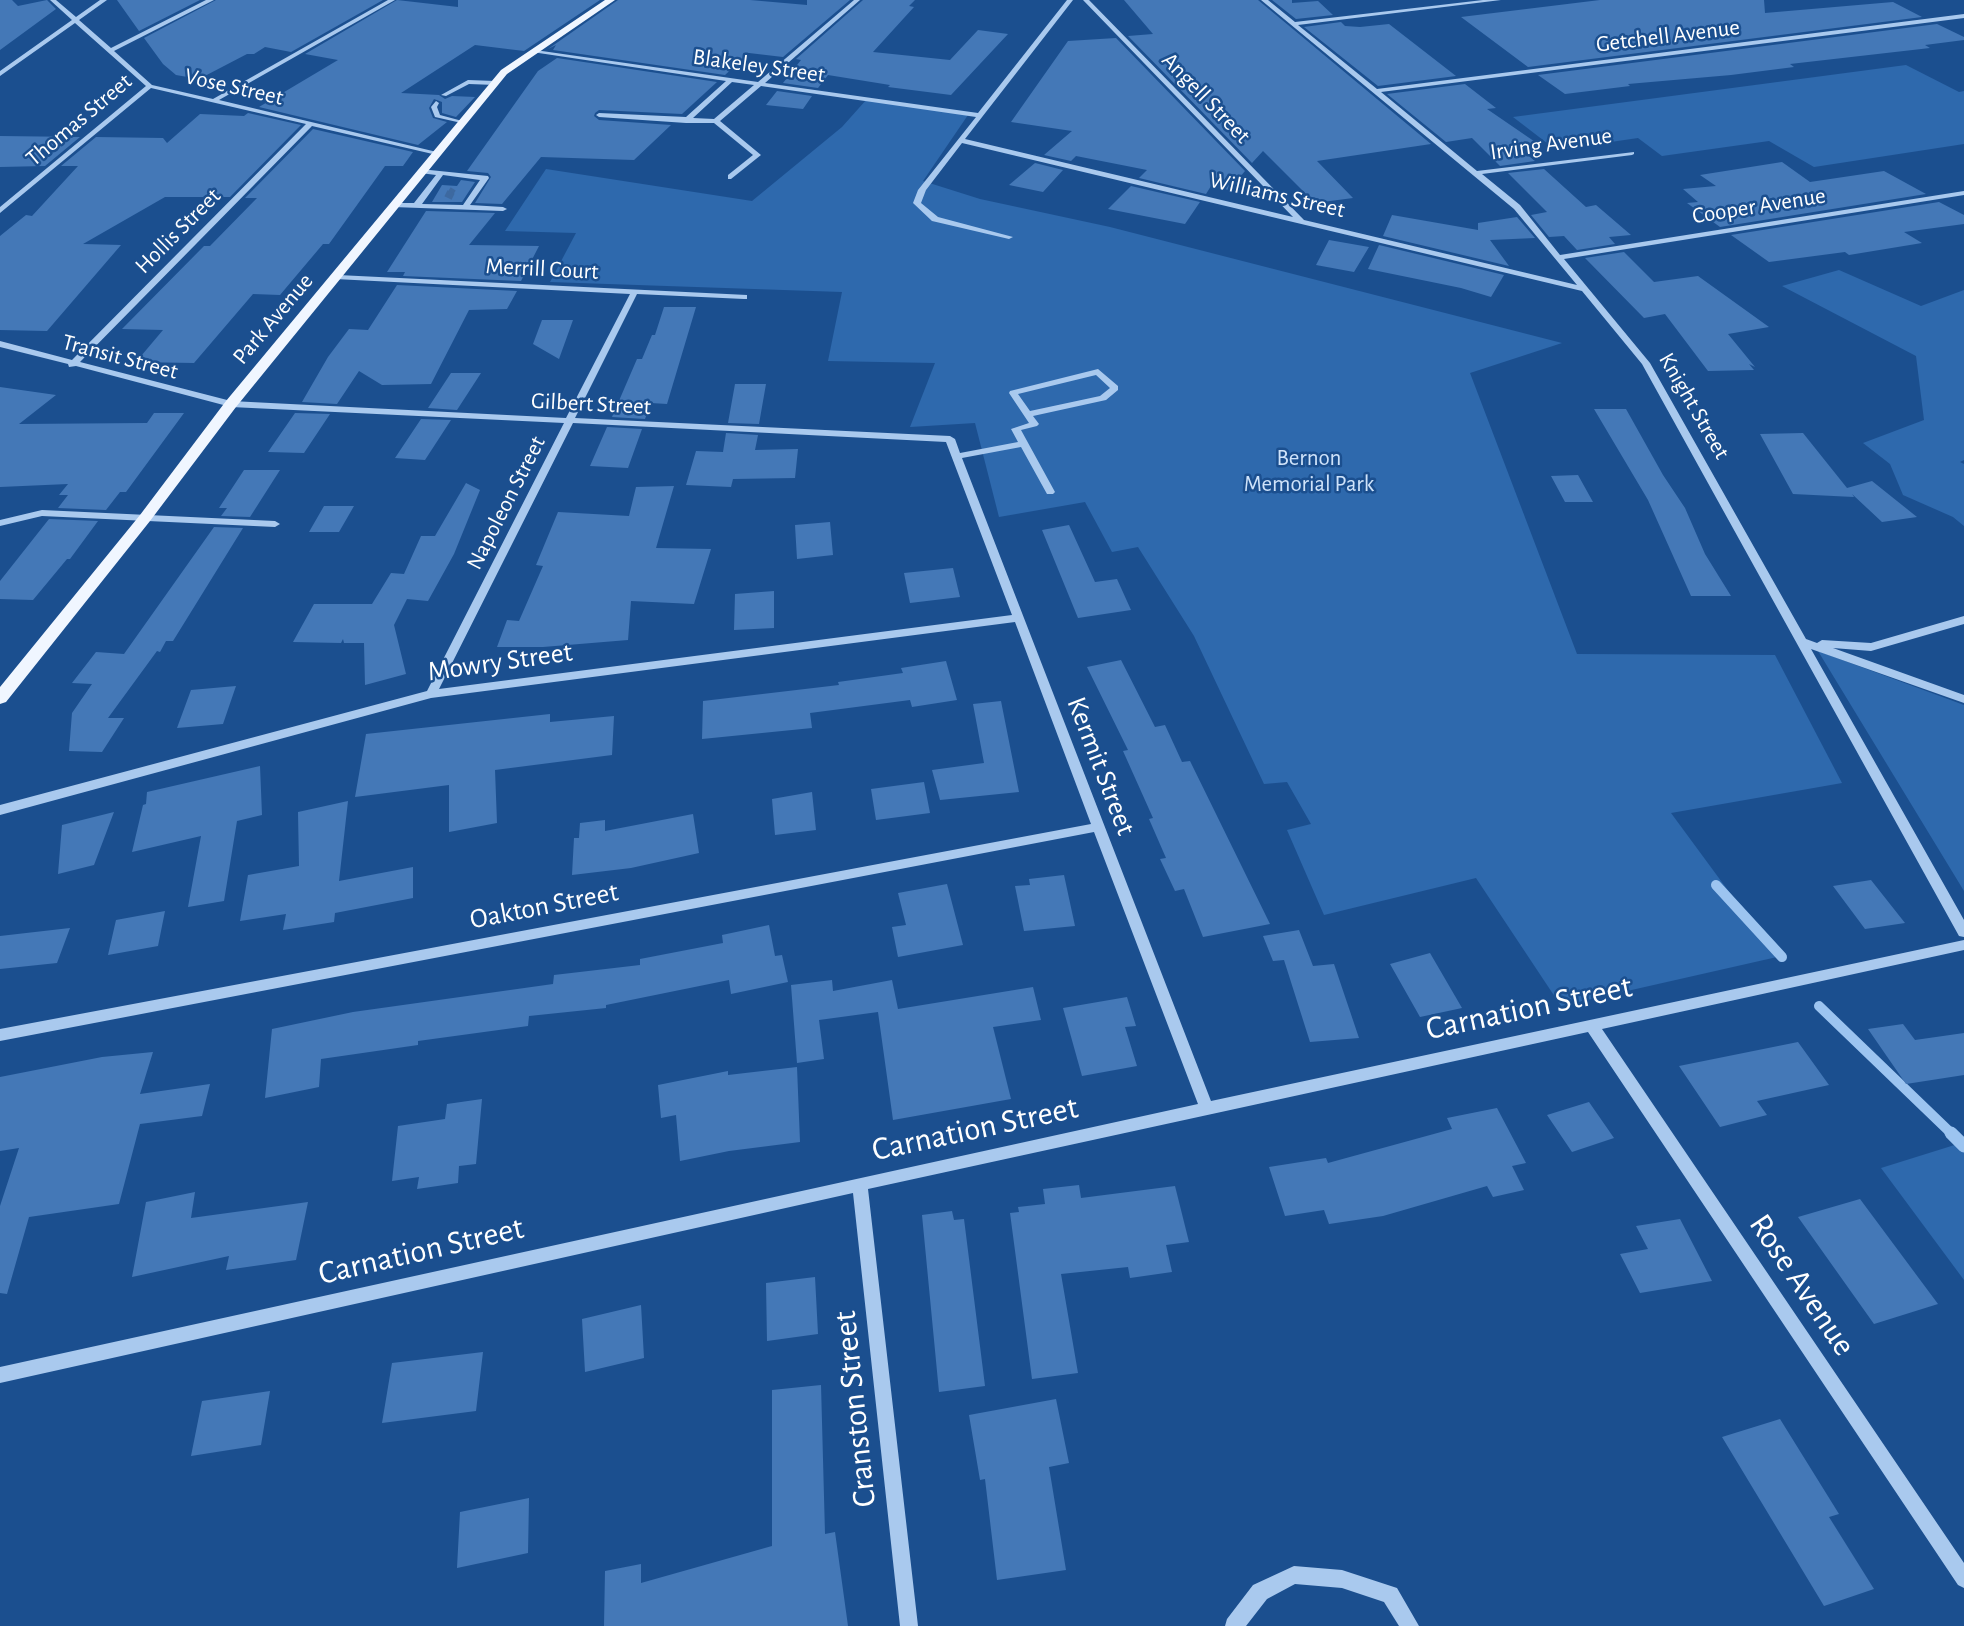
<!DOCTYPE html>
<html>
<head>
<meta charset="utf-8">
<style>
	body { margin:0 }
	canvas { display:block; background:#1b4f8f }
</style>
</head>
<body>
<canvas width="1964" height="1626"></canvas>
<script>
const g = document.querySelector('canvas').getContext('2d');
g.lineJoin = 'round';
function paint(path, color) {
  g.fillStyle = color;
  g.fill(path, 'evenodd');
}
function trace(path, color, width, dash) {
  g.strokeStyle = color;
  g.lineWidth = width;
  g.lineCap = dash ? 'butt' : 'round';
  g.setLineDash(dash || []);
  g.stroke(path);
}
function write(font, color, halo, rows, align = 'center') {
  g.font = font + ' "Alegreya Sans",sans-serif';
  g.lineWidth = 5;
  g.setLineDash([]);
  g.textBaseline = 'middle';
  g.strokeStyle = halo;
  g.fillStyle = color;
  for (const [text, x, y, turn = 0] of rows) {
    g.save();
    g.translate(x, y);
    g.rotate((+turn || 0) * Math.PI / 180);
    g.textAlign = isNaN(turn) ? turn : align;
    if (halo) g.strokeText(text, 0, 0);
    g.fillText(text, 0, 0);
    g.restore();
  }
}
paint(new Path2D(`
	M 1906,65 L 1959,92 L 1964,91 L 1964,144 L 1814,167 L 1769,141 L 1662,156 L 1638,138 L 1556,150 L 1513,117 Z
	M 867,99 L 968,115 L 923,181 L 980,199 L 1110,227 L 1562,343 L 1470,373 L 1577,654 L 1775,655 L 1842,783 L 1671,813 L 1777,957 L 1561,1006 L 1476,878 L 1324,915 L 1287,830 L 1311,824 L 1287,782 L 1264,784 L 1194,636 L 1138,547 L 1112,552 L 1085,502 L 999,517 L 975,423 L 910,427 L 935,363 L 828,361 L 842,292 L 550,282 L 576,233 L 505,231 L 546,169 L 752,201 L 842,127 Z
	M 1839,270 L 1921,306 L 1964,290 L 1964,460 L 1960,462 L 1964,464 L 1964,526 L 1953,517 L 1903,495 L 1890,464 L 1863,443 L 1924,420 L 1916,356 L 1782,286 Z
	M 1818,651 L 1964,705 L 1964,891 Z
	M 1961,1143 L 1964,1145 L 1964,1280 L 1881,1168 Z`), '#2e69ad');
trace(new Path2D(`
	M 1716,885 L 1782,957
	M 1819,1006 L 1953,1135`), '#9cc4f0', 10);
trace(new Path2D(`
	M 1951,1133 L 1964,1146`), '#9cc4f0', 13);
paint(new Path2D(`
	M 0,0 L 12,0 L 18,6 L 47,0 L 56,9 L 0,50 Z
	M 117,0 L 200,0 L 139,31 Z
	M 216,0 L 383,0 L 291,52 L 265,47 L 254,54 L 247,54 L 199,79 L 176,75 L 163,64 L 144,38 Z
	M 397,0 L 458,7 L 458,0 L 600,0 L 524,51 L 475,45 L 401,93 L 439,95 L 445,99 L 452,96 L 475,97 L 456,117 L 442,113 L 442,102 L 434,99 L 429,108 L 433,118 L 447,122 L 418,145 L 259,107 L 338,60 L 305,54 Z
	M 618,0 L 750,0 L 807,5 L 807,0 L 850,0 L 783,57 L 749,53 L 725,75 L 553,50 L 556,45 L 548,49 Z
	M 863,0 L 915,0 L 909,6 L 914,7 L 873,52 L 950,60 L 978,30 L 1008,34 L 951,95 L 888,87 L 890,85 L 828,75 L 818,88 L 783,83 L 801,60 L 796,59 Z
	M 1124,0 L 1258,0 L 1431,144 L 1317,161 L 1353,198 L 1315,203 L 1263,151 L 1252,163 L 1128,36 L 1153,34 Z
	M 1272,0 L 1292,0 L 1292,3 L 1318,1 L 1333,15 L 1296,19 Z
	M 1600,0 L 1764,0 L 1765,13 L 1893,2 L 1922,17 L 1528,67 L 1461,17 Z
	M 1341,22 L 1345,26 L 1360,27 L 1389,24 L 1456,76 L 1378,86 L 1304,27 Z
	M 1937,24 L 1964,37 L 1964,40 L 1925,45 L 1930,48 L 1790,64 L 1794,67 L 1731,75 L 1628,84 L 1630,86 L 1565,94 L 1538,75 Z
	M 1116,38 L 1245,171 L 1229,190 L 1211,186 L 1206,194 L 1139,178 L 1147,170 L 1076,156 L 1071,161 L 1044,155 L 1072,131 L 1011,122 L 1068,41 Z
	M 557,58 L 717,82 L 682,114 L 599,110 L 595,113 L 594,116 L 599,120 L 671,125 L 634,160 L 541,157 L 502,204 L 475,203 L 491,177 L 488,173 L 467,171 L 538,71 Z
	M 1465,84 L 1496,108 L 1487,109 L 1541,146 L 1520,149 L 1535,161 L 1500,166 L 1472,138 L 1446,142 L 1387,94 Z
	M 777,91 L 812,96 L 803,109 L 766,105 Z
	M 248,113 L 301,125 L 230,197 L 165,197 L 83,244 L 121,245 L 47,331 L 0,330 L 0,236 L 26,215 L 32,216 L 78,166 L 61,166 L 96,137 L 163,138 L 167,143 L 200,114 L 244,116 Z
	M 313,129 L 413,152 L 403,166 L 385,166 L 329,244 L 323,244 L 280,295 L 253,294 L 194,363 L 136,362 L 163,330 L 122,329 L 204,246 L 210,246 L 257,198 L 245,198 Z
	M 0,136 L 80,137 L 45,166 L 0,167 Z
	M 1782,162 L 1810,182 L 1884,171 L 1926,194 L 1720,227 L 1687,203 L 1698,202 L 1683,189 L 1716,186 L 1700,175 Z
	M 1035,163 L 1063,170 L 1043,192 L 1009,185 Z
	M 1544,169 L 1586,207 L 1596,205 L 1631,235 L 1609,237 L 1615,244 L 1577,250 L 1564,236 L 1549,237 L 1531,215 L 1547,212 L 1508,173 Z
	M 461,180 L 475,182 L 462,202 L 432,202 L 442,185 L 457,186 Z
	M 1131,186 L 1200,202 L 1185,224 L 1108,209 Z
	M 1939,202 L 1964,215 L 1964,224 L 1904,232 L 1922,243 L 1849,255 L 1845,252 L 1769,262 L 1731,235 Z
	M 426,211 L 495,213 L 469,245 L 539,246 L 521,281 L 403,276 L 405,272 L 387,272 Z
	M 1392,215 L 1478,230 L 1478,223 L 1517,217 L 1535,238 L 1490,240 L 1509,266 L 1383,236 Z
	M 1329,240 L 1369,247 L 1354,272 L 1316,265 Z
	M 1379,245 L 1504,275 L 1491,297 L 1461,288 L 1368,269 Z
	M 1624,252 L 1654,282 L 1698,276 L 1769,327 L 1728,334 L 1755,367 L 1749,364 L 1754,370 L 1708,371 L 1665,314 L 1644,318 L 1585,258 Z
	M 397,285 L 517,291 L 507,309 L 469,310 L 431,384 L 382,385 L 359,371 L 337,404 L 302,402 L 328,357 L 349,329 L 368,330 Z
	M 664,307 L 696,307 L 667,404 L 651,403 L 645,419 L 612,417 L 637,359 L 642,359 L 652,335 L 655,335 Z
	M 542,320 L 573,320 L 559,359 L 533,344 Z
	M 451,373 L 481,373 L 457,410 L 428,408 Z
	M 735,384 L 766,384 L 759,424 L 728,423 Z
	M 0,387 L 56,395 L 19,424 L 147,423 L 154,413 L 184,413 L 126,492 L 120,492 L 106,510 L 58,508 L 68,495 L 59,495 L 68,484 L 0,487 Z
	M 1594,409 L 1626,409 L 1663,475 L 1685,508 L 1705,554 L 1731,596 L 1691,596 L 1648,500 Z
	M 295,413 L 330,414 L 304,453 L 268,452 Z
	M 421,419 L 451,420 L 425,460 L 395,458 Z
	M 607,427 L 642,429 L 628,468 L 590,466 Z
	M 726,433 L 758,435 L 755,450 L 798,449 L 795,478 L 733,479 L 731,487 L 686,485 L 696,451 L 723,452 Z
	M 1803,433 L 1847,488 L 1872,481 L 1917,517 L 1882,522 L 1852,494 L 1854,497 L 1793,494 L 1760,434 Z
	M 244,470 L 280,470 L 250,517 L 221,516 L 227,508 L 219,508 Z
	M 1578,475 L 1593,502 L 1565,502 L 1551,476 Z
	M 466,483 L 480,490 L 454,554 L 428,601 L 407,599 L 394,625 L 406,674 L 365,685 L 364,643 L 344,643 L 343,639 L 341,643 L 293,642 L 314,604 L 372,604 L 391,573 L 404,574 L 421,536 L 435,536 Z
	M 674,486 L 656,548 L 711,549 L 694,604 L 631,601 L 628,640 L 543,647 L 497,647 L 507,620 L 519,621 L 543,566 L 536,565 L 558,512 L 629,516 L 636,487 Z
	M 324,506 L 354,506 L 339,532 L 309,532 Z
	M 49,519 L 98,521 L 70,559 L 67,559 L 33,600 L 0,599 L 0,581 Z
	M 830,522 L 833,555 L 797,559 L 795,525 Z
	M 1069,525 L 1095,582 L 1117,579 L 1131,610 L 1078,618 L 1042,530 Z
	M 214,527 L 243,528 L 173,641 L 166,641 L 160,652 L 157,651 L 108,718 L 124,718 L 102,752 L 69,751 L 72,713 L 92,684 L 72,683 L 96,652 L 124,654 Z
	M 953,568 L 960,597 L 910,603 L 904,573 Z
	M 774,591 L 774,628 L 734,630 L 735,594 Z
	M 1121,660 L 1155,727 L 1165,725 L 1182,762 L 1190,761 L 1270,924 L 1203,937 L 1184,889 L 1175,891 L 1160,859 L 1166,858 L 1149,819 L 1153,818 L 1123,751 L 1128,750 L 1087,667 Z
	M 946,661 L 957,700 L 912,707 L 910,700 L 810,713 L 812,728 L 702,739 L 703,701 L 839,685 L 838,682 L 903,673 L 901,668 Z
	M 236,686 L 223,724 L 177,728 L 191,690 Z
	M 1001,701 L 1019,792 L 940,800 L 932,770 L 984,763 L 973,704 Z
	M 550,714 L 550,722 L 614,716 L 612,755 L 495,770 L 497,823 L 449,832 L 449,785 L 355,797 L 366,734 Z
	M 260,766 L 262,815 L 237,821 L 224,901 L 188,907 L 201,836 L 132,852 L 143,805 L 146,804 L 147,792 Z
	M 924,782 L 930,813 L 876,820 L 871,789 Z
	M 812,792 L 816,830 L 775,835 L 772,799 Z
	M 348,801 L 339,881 L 413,867 L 413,898 L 335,913 L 334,922 L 283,930 L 286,914 L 240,921 L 248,875 L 299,866 L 298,812 Z
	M 114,812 L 94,865 L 58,874 L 62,825 Z
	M 693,814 L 699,853 L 631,868 L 572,875 L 574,838 L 579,838 L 580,823 L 605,820 L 605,831 Z
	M 1064,875 L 1075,926 L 1024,931 L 1015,886 L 1030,885 L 1029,879 Z
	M 1871,880 L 1905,923 L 1865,929 L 1833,886 Z
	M 947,884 L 963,945 L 898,957 L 892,927 L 906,925 L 898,893 Z
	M 165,911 L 158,946 L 108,955 L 116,920 Z
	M 769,925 L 775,956 L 782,955 L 788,982 L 731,994 L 729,980 L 606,1005 L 606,1008 L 529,1016 L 528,1026 L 418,1041 L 418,1045 L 321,1059 L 319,1087 L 265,1098 L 272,1029 L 353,1012 L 553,984 L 554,975 L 640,965 L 640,959 L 723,943 L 722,935 Z
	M 70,928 L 57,963 L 0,969 L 0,936 Z
	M 1299,930 L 1313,966 L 1334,964 L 1359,1038 L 1310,1042 L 1284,960 L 1273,961 L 1263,936 Z
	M 1430,953 L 1462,1008 L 1420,1017 L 1390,964 Z
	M 832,980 L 833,991 L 892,980 L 898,1009 L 1033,987 L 1041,1020 L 993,1027 L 1011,1099 L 893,1120 L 878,1012 L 819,1020 L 824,1059 L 797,1063 L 791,985 Z
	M 1127,997 L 1136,1026 L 1125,1027 L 1137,1066 L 1082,1076 L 1063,1008 Z
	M 1903,1024 L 1915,1040 L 1964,1033 L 1964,1075 L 1906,1084 L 1868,1029 Z
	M 1798,1042 L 1829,1085 L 1757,1101 L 1767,1115 L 1720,1127 L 1679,1066 Z
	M 153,1052 L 140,1094 L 210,1084 L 202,1116 L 140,1124 L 119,1204 L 29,1217 L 7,1294 L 0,1293 L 0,1206 L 19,1148 L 0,1151 L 0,1077 L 102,1057 Z
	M 797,1067 L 800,1142 L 729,1151 L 680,1161 L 676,1115 L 661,1118 L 658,1085 L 728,1071 L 728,1075 Z
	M 482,1099 L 476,1164 L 459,1166 L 458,1183 L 417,1189 L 419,1177 L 392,1181 L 398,1126 L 445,1119 L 447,1104 Z
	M 1589,1102 L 1614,1138 L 1572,1152 L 1547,1115 Z
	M 1497,1108 L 1526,1163 L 1512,1166 L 1524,1190 L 1493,1197 L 1487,1186 L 1383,1216 L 1329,1224 L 1324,1210 L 1285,1216 L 1269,1167 L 1326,1158 L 1328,1163 L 1452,1129 L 1447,1118 Z
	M 1079,1185 L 1081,1198 L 1175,1186 L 1189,1242 L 1166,1245 L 1172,1272 L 1130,1278 L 1128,1267 L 1061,1274 L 1078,1373 L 1032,1379 L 1010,1213 L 1019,1212 L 1018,1207 L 1045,1204 L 1043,1189 Z
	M 195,1192 L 191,1218 L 308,1202 L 296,1260 L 226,1270 L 229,1256 L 132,1277 L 146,1202 Z
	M 1860,1199 L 1938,1304 L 1874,1324 L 1798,1217 Z
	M 952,1211 L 954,1220 L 964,1219 L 985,1386 L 939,1392 L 922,1215 Z
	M 1680,1219 L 1712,1281 L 1640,1293 L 1620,1254 L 1648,1249 L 1636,1226 Z
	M 815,1277 L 818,1334 L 767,1341 L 766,1283 Z
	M 641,1305 L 644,1358 L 585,1372 L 582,1319 Z
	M 483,1352 L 476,1411 L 382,1423 L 392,1363 Z
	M 821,1385 L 825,1534 L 835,1532 L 848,1626 L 604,1626 L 605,1571 L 641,1564 L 641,1583 L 772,1546 L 772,1390 Z
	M 270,1391 L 261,1445 L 191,1456 L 202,1401 Z
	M 1056,1399 L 1069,1463 L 1049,1467 L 1066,1570 L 997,1580 L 985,1479 L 980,1480 L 969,1415 Z
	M 1780,1419 L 1839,1514 L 1829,1517 L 1874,1589 L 1824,1606 L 1722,1437 Z
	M 529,1498 L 528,1553 L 457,1568 L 460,1512 Z`), '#4478b7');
trace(new Path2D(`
	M 450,194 L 455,186`), '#3d69a0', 6, [6, 3.5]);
trace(new Path2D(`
	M 448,198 L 451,192`), '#3d69a0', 8, [8, 4.5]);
paint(new Path2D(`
	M 50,0 L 56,0 L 76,17 L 100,0 L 107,0 L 79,20 L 111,48 L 206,0 L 214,0 L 114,51 L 152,85 L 213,99 L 388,0 L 395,0 L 219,100 L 441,153 L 437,155 L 312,126 L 80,362 L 231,401 L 566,418 L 630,294 L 335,279 L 335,275 L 338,275 L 747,295 L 747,299 L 744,299 L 637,294 L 575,418 L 950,436 L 955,439 L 960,453 L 1018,442 L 1011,429 L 1029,423 L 1009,393 L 1010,391 L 1098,369 L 1118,386 L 1118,390 L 1106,400 L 1033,416 L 1039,424 L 1037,426 L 1021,430 L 1055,492 L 1053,494 L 1047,494 L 1021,447 L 962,458 L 1211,1101 L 1964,940 L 1964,950 L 1602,1029 L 1964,1563 L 1964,1588 L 1958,1585 L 1588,1032 L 868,1189 L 918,1626 L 900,1626 L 853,1193 L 0,1383 L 0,1367 L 1198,1104 L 1094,832 L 0,1041 L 0,1029 L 1091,824 L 1015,622 L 431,698 L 0,815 L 0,805 L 427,691 L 564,423 L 231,407 L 76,366 L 69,367 L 68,364 L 0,347 L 0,341 L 72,360 L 306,124 L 151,88 L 0,213 L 0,207 L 146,86 L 75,23 L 0,76 L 0,71 L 72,20 ZM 1096,375 L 1110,388 L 1100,396 L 1030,411 L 1018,394 ZM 573,423 L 946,442 L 1012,615 L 439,689 Z
	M 854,0 L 860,0 L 765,83 L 978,113 L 1067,0 L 1073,0 L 965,139 L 1293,217 L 1083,0 L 1089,0 L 1304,220 L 1577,285 L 1514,209 L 1261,0 L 1268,0 L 1295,22 L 1483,0 L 1501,0 L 1298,25 L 1377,89 L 1964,14 L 1964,18 L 1381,92 L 1477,171 L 1634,152 L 1634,154 L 1632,155 L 1482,174 L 1520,205 L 1560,255 L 1964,191 L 1964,195 L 1564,259 L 1650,363 L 1806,639 L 1817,643 L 1822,640 L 1871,643 L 1964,616 L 1964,624 L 1871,651 L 1833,648 L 1964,695 L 1964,703 L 1811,649 L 1964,920 L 1964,937 L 1959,936 L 1642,364 L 1582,291 L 962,143 L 926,190 L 921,203 L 938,217 L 1013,237 L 1009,239 L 932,221 L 913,203 L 918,190 L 976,117 L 761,86 L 720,121 L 761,155 L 731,179 L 728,179 L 728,175 L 753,155 L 714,123 L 686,123 L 599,117 L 596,115 L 599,113 L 686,117 L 726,81 L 532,52 L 535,50 L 758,82 ZM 732,82 L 754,85 L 714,119 L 693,118 Z
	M 468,80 L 495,81 L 498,83 L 495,85 L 469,84 L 446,96 L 441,95 Z
	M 436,101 L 439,103 L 437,107 L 440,115 L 466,122 L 466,124 L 435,117 L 431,107 Z
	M 420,169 L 488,176 L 489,178 L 470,205 L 503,207 L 507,209 L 503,211 L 393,207 L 392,205 L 396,203 L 414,203 L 436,175 L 420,173 ZM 443,175 L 480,180 L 463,205 L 422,204 Z
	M 42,510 L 275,521 L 280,524 L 275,527 L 42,516 L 0,526 L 0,520 Z
	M 1294,1566 L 1342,1570 L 1397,1588 L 1419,1626 L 1399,1626 L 1384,1602 L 1342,1588 L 1295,1584 L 1267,1599 L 1246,1626 L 1225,1626 L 1227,1619 L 1253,1585 Z`), '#a9c9ee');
paint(new Path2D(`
	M 605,0 L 615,0 L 507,74 L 236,407 L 150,521 L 6,702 L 0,704 L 0,687 L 140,515 L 226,401 L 501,70 Z`), '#f0f6ff');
write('23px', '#fff', '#1b4f8f', [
	["Getchell Avenue",1668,36,-7],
	["Blakeley Street",759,66,8],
	["Vose Street",234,87,13],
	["Angell Street",1206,98,46],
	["Thomas Street",79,120,-40],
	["Irving Avenue",1551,144,-8],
	["Williams Street",1277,195,13],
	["Cooper Avenue",1759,206,-9],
	["Hollis Street",178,231,-45],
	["Merrill Court",542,269,3],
	["Park Avenue",273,319,-50],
	["Transit Street",120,357,15],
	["Gilbert Street",591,404,3],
	["Knight Street",1694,406,60],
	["Napoleon Street",506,503,-63]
]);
write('23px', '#cfe3fa', '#1b4f8f', [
	["Bernon",1309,458],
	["Memorial Park",1309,484]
]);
write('28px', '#fff', '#1b4f8f', [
	["Mowry Street",500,662,-8],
	["Kermit Street",1101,766,69],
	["Oakton Street",544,906,-11]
]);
write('33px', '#fff', '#1b4f8f', [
	["Carnation Street",1529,1008,-12],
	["Carnation Street",975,1129,-12],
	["Carnation Street",421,1251,-13],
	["Rose Avenue",1802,1285,56],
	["Cranston Street",855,1409,-96]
]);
</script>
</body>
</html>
